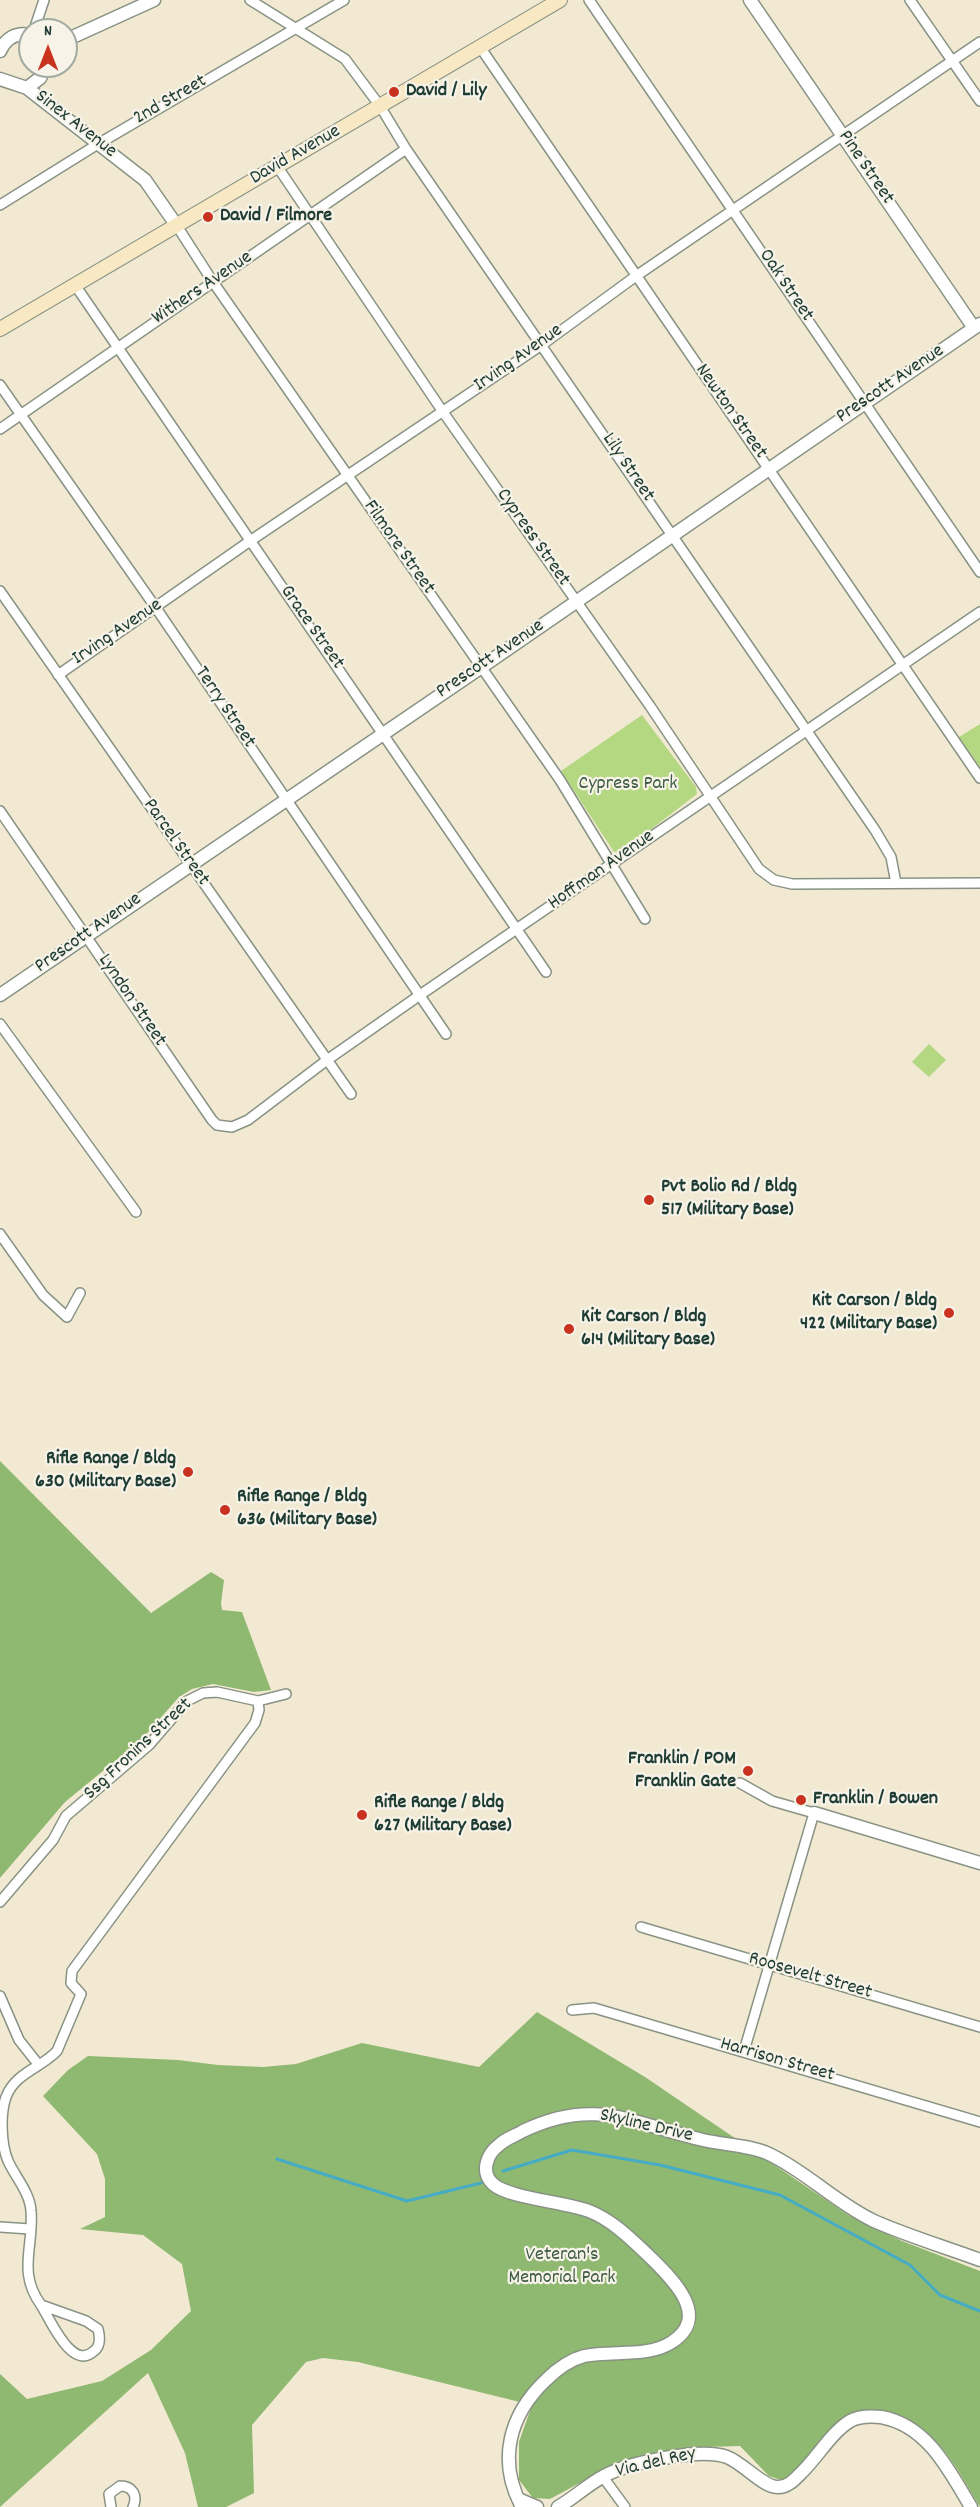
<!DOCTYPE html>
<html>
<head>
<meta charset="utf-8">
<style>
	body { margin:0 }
	#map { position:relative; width:980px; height:2507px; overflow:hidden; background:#f2e9d3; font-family:Dekko,sans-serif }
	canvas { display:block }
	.north { position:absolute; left:18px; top:18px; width:60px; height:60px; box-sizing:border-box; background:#f7f3e8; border:2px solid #a1aaa0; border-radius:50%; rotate:0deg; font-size:16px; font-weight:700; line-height:24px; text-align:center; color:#1f3d34 }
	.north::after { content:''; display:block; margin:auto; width:21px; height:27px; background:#c8321e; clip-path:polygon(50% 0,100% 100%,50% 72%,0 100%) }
</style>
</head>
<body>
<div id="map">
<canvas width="980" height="2507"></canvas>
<div class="north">N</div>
</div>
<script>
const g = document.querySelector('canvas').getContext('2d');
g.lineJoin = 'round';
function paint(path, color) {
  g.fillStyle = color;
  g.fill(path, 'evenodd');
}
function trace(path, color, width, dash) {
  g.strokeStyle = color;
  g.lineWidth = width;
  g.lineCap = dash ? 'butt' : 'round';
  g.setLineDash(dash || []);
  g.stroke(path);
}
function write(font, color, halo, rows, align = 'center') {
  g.font = font + ' Dekko,sans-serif';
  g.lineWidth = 4.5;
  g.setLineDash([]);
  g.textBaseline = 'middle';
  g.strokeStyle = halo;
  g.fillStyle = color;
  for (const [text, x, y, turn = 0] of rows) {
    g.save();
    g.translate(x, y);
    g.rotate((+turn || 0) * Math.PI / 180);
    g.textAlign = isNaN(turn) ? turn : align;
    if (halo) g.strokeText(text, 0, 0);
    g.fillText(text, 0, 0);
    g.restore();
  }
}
paint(new Path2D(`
	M 642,715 L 696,787 L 697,794 L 624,850 L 614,852 L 561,771 Z
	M 980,724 L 980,767 L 959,737 Z
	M 929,1044 L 946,1060 L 929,1077 L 912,1062 Z`), '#b4d882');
paint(new Path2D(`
	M 0,1461 L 151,1613 L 211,1572 L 224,1580 L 221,1603 L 222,1610 L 242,1612 L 271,1690 L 254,1692 L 213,1684 L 192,1689 L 179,1697 L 142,1739 L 65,1802 L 0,1878 Z
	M 537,2012 L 645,2077 L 848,2215 L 902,2241 L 980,2271 L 980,2507 C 956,2467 933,2419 882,2411 C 863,2408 851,2411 837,2425 C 821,2440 801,2474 781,2480 L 769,2476 L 740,2446 L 703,2447 L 628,2459 L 602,2471 L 550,2499 L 533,2498 L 519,2480 L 519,2442 L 532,2405 L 358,2362 L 323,2358 L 306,2362 L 252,2425 L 254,2493 L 226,2507 L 198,2507 L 185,2453 L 148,2373 L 0,2507 L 0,2374 L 27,2399 L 102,2381 L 151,2350 L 191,2311 L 182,2264 L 143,2235 L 80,2229 L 105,2217 L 105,2179 L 97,2154 L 43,2096 L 68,2070 L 88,2056 L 178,2060 L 218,2065 L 263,2067 L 296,2064 L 362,2043 L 479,2067 Z`), '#8fb870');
trace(new Path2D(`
	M 277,2159 L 407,2201 L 481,2183
	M 503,2171 L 572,2150 L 660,2165 L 780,2195 L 910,2265 L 940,2295 L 980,2311`), '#46acc6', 3);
const minor = new Path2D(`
	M 250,0 L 345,59 L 380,106 L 406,149 L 875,830 L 891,857 L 896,883
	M 589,0 L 980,572
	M 910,0 L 980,101
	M 34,30 L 44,0
	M 480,47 L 980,778
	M 277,166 L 443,412 L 650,706 L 759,869 L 774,880 L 792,884 L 980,883
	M 0,205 L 98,144 L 344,0
	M 177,226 L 213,282 L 560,780 L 645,919
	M 75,285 L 546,972
	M 0,385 L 156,608 L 446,1034
	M 0,429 L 406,149
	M 0,591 L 351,1094
	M 58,675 L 250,541 L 543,344 L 636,276 L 980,42
	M 0,811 L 212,1120 L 217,1125 L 232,1127 L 248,1120 L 327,1060 L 420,995 L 980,612
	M 0,1024 L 136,1212
	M 0,1234 L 43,1295 L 67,1317 L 80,1293
	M 740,1783 L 772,1801 L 814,1813 L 744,2051
	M 0,1902 L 53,1840 L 66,1816 L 149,1745 L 187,1701 L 203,1693 L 217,1692 L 258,1701 L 286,1694
	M 641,1927 L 980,2027
	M 0,1996 L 19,2040 L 38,2064
	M 572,2010 L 594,2008 L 980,2122
	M 0,2227 L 30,2229
	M 41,2305 C 50,2319 72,2372 94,2351 C 101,2346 100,2337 98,2329 L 86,2321 L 41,2305 C 17,2272 34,2247 31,2211 C 30,2193 16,2178 8,2161 C 1,2144 0,2114 6,2097 C 15,2073 41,2068 57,2051 L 81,1994 L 71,1983 L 72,1971 L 255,1723 L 259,1710 L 258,1701
	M 603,2477 L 625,2507
	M 111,2507 L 109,2494 L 120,2486 C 133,2486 138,2496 133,2507`);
const tertiary = new Path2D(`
	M 750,0 L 974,328
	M 66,40 L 154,0
	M 0,51 C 6,38 16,32 30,35
	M 0,79 L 27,88 L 145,180 L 177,226
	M 27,88 L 40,78 L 46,66
	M 0,995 L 480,668 L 980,324
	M 814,1813 L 980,1863
	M 518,2499 L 537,2507
	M 522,2507 C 497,2461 509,2415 546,2380 C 557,2369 569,2360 584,2356 C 612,2350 648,2358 672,2342 C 713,2315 669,2276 648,2255 C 630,2238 612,2220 589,2211 C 566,2202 508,2198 493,2184 C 480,2172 487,2154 499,2145 C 506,2138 515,2136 523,2131 C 596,2096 633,2124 703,2140 C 725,2145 749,2145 769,2154 C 807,2172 836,2203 874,2221 C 908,2236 945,2247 980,2260
	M 558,2507 C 574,2498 587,2485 604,2476 C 628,2463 701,2447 727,2457 C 743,2463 763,2487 777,2487 C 788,2488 796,2478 803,2471 C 818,2456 832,2432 850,2421 C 859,2416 871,2416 881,2417 C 927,2425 949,2470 971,2507`);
const secondary = new Path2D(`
	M 0,329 L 560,0`);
trace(minor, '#889384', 12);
trace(tertiary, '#889384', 15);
trace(secondary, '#889384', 16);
trace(minor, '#fff', 9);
trace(tertiary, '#fff', 12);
trace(secondary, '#f8e8c3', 14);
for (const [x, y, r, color] of [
	[394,92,6,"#c8321e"],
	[208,217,6,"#c8321e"],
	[649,1200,6,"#c8321e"],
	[949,1313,6,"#c8321e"],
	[569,1329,6,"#c8321e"],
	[188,1472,6,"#c8321e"],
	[225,1510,6,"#c8321e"],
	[748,1771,6,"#c8321e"],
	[801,1800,6,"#c8321e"],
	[362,1815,6,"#c8321e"]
]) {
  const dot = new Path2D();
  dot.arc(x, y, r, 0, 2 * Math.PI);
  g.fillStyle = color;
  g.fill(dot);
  trace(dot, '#f7f3e8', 2);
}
write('bold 20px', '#1f3d34', '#f7f3e8', [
	["David / Lily",406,92],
	["David / Filmore",220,217],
	["Pvt Bolio Rd / Bldg",661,1188],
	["517 (Military Base)",661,1211],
	["Kit Carson / Bldg",937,1302,"right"],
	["422 (Military Base)",937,1325,"right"],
	["Kit Carson / Bldg",581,1318],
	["614 (Military Base)",581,1341],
	["Rifle Range / Bldg",176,1460,"right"],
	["630 (Military Base)",176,1483,"right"],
	["Rifle Range / Bldg",237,1498],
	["636 (Military Base)",237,1521],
	["Franklin / POM",736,1760,"right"],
	["Franklin Gate",736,1783,"right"],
	["Franklin / Bowen",813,1800],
	["Rifle Range / Bldg",374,1804],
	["627 (Military Base)",374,1827]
], 'left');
write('20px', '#1f3d34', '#f7f3e8', [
	["2nd Street",171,101,-30],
	["Sinex Avenue",75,125,38],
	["David Avenue",296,156,-30],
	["Pine Street",865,168,56],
	["Oak Street",785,286,56],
	["Withers Avenue",203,289,-34],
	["Irving Avenue",519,359,-35],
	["Prescott Avenue",891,385,-34],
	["Newton Street",730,412,55],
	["Lily Street",627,468,56],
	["Cypress Street",532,538,55],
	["Filmore Street",398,548,55],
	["Grace Street",311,628,55],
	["Irving Avenue",118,633,-34],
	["Prescott Avenue",491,660,-34],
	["Terry Street",224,708,56],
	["Parcel Street",175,843,55],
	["Hoffman Avenue",602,871,-35],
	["Prescott Avenue",89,934,-35],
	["Lyndon Street",131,1001,56],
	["Ssg Fronins Street",139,1750,-43],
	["Roosevelt Street",810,1977,16],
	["Harrison Street",777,2061,16],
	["Skyline Drive",646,2127,13],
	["Via del Rey",656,2464,-13]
]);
write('20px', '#3d5c44', '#f7f3e8', [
	["Cypress Park",628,785],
	["Veteran's",562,2256],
	["Memorial Park",562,2279]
]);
</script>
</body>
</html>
